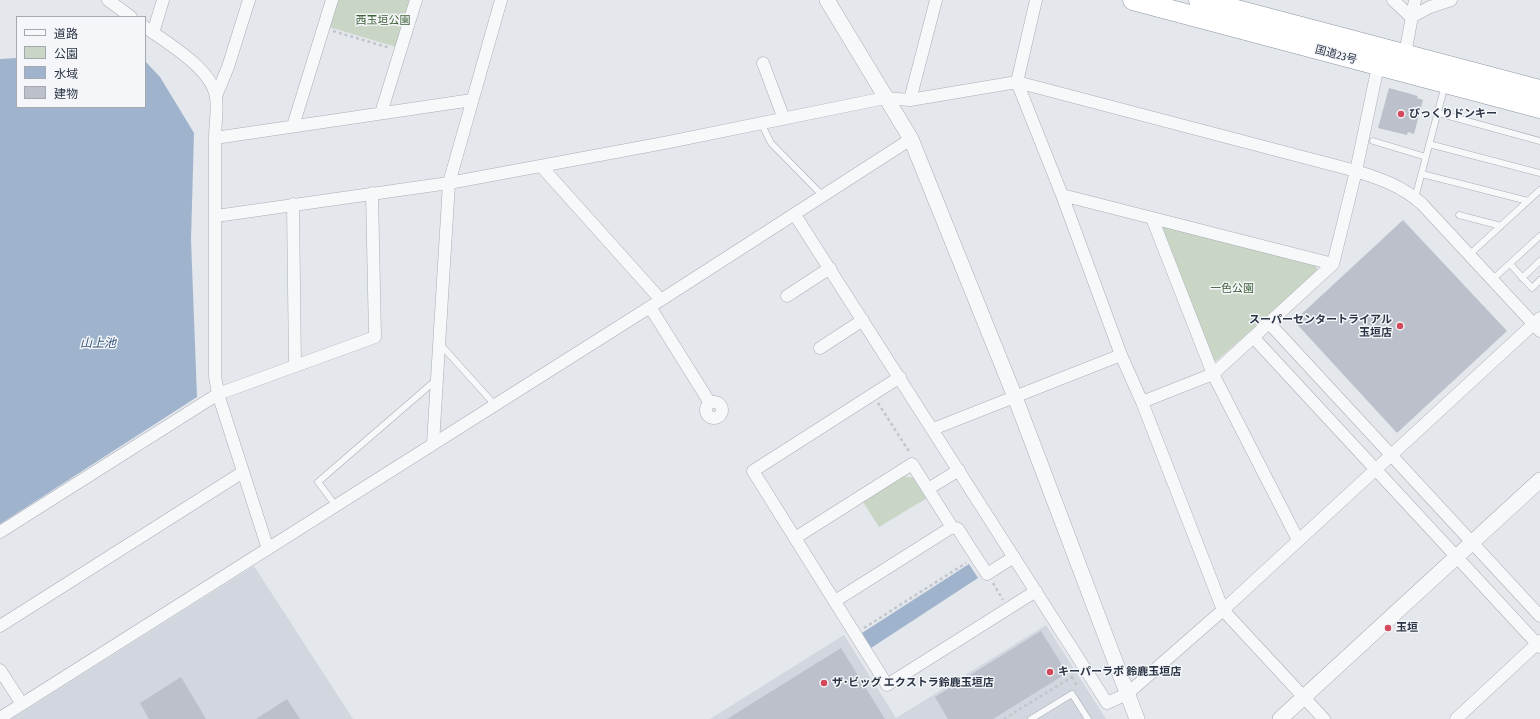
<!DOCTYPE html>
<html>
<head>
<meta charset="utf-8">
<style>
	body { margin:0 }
	#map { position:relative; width:1540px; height:719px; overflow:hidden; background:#e4e7ec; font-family:"Fira Sans Condensed","Noto Sans JP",sans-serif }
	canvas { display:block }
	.legend { position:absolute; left:16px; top:16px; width:130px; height:92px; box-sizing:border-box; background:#f4f6f9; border:1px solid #a4a8b1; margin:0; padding:5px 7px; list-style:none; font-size:12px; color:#2b3445 }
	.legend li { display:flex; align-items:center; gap:8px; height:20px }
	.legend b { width:20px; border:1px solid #a4a8b1 }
</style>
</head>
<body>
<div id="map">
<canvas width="1540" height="719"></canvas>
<ul class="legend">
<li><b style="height:5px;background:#f7f8fa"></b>道路</li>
<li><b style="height:11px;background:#c9d6c5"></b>公園</li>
<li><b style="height:11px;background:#9fb4cc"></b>水域</li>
<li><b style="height:11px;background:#bbc0ca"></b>建物</li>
</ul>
</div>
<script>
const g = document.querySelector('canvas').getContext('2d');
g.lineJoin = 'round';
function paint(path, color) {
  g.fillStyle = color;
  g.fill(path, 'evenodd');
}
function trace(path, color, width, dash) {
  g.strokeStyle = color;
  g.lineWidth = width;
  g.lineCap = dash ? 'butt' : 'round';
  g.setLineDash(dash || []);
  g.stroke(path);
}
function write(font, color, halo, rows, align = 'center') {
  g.font = font + ' "Fira Sans Condensed","Noto Sans JP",sans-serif';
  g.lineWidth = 3;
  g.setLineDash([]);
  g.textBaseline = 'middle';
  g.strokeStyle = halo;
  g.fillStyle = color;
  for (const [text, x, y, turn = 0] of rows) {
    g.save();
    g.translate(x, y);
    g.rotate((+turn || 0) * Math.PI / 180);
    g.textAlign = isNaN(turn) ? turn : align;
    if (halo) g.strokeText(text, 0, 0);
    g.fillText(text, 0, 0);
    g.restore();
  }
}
paint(new Path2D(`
	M 254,566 L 353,719 L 11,719 Z
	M 1046,625 L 1106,719 L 710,719 L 844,635 L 896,718 Z`), '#d2d6de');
paint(new Path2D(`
	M 337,0 L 411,0 L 396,47 L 329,27 Z
	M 1165,225 L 1315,264 L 1318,272 L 1216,361 L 1212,360 L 1161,230 Z
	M 902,476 L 915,478 L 927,498 L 879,527 L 863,502 Z`), '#c9d6c5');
paint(new Path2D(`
	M 17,58 L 17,107 L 145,107 L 145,61 L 160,77 L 194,133 L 191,240 L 197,397 L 0,524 L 0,59 Z
	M 969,564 L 978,578 L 871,648 L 862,633 Z`), '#9fb4cc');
paint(new Path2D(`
	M 1389,88 L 1418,96 L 1417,98 L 1423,100 L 1414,134 L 1408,132 L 1407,135 L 1378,128 Z
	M 1403,220 L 1507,331 L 1397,433 L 1294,321 Z
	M 1041,631 L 1067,673 L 993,719 L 948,719 L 935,697 Z
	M 841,648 L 885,719 L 727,719 Z
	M 181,677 L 206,719 L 149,719 L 140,703 Z
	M 287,699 L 300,719 L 256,719 Z`), '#bbc0ca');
const service = new Path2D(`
	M 1438,113 L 1540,141
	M 761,123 L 771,143 L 823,196
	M 1373,141 L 1426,157
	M 1429,144 L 1540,173
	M 1422,174 L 1528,201
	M 1415,198 L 1445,85
	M 1459,215 L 1501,226
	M 1470,254 L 1540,190
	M 1510,264 L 1532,288 L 1540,280
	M 1522,278 L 1540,261
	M 1493,279 L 1540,236
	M 440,344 L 495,405
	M 336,506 L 318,482 L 436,380
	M 1031,719 L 1072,694 L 1088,719`);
const minor = new Path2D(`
	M 108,0 L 131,17
	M 1036,0 L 1017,82 L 1062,195 L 1121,355 L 1142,402 L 1223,610 L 1324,719
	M 1393,0 L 1411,17
	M 1411,17 L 1430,7 L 1451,0
	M 145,27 C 167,43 213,69 216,98 C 218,110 215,125 215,138
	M 153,33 L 163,0
	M 1405,54 L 1415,0
	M 763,63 L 784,119
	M 216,96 L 228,67 L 249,0
	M 910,100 L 936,0
	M 381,113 L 416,0
	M 293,126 L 332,0
	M 541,166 L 661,300
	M 1062,195 L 1333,264
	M 293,204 L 295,366
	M 795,215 L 1107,703 L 1127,694 L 1223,610 L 1540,318
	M 216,216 L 449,183 L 664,143 L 885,98 L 910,100 L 1017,82 L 1356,171 C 1381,179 1402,186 1422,204 L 1540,331
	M 1152,218 L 1213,374 L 1298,540
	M 787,296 L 830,268
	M 650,307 L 710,403
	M 1269,323 L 1540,616
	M 1253,337 L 1540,647
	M 820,348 L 863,320
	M 900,377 L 753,471 L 887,685 L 1036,591
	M 1142,402 L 1213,374 L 1333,264 L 1356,171 L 1378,66
	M706 410a8 8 0 1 1 16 0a8 8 0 1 1-16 0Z
	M 933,429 L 1121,355
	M 433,444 L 449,183 L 501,0
	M 928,489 L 959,470
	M 0,532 L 218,394 L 375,337 L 372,193
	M 795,538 L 912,464 L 952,527 L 958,529 L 987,574 L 1014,557
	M 268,549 L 218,394 L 215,376 L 215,138 L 472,100
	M 835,601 L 952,527
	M 0,626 L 243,472
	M 0,670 L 22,704
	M 0,718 L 650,307 L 911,139
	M 1456,719 L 1540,641`);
const tertiary = new Path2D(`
	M 827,0 L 911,139 L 1015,397 L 1137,719
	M 1280,719 L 1540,480`);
const trunk = new Path2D(`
	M 1133,0 L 1540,108
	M 1199,0 L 1540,90`);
trace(service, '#a9aeb7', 7);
trace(minor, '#a9aeb7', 13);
trace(tertiary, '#a9aeb7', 16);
trace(trunk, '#8b94a3', 21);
trace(new Path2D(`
	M 333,31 L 390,48
	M 878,403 L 910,453
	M 993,583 L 1003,600
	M 864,628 L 966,563
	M 1072,677 L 1077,686
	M 1004,719 L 1075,675`), '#c2c5cb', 2.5, [3, 3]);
trace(service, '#f7f8fa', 6);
trace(minor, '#f7f8fa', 12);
trace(tertiary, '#f7f8fa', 15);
trace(trunk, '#fff', 20);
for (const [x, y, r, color] of [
	[1401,114,4,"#d1495b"],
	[1400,326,4,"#d1495b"],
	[1388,628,4,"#d1495b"],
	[1050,672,4,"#d1495b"],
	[824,683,4,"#d1495b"]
]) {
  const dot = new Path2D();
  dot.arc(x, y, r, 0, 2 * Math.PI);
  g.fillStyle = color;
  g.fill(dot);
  trace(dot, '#f4f6f9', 1.5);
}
write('11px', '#3f6138', '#f4f6f9', [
	["西玉垣公園",383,21],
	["一色公園",1232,289]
]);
write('11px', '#2b3445', '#f4f6f9', [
	["国道23号",1336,55,15]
]);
write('bold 11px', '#2b3445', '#f4f6f9', [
	["びっくりドンキー",1409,114],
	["スーパーセンタートライアル",1392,320,"right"],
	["玉垣店",1392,333,"right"],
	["玉垣",1396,628],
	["キーパーラボ 鈴鹿玉垣店",1058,672],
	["ザ･ビッグ エクストラ鈴鹿玉垣店",832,683]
], 'left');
write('italic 12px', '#34527a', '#f4f6f9', [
	["山上池",98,344]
]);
</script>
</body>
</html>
